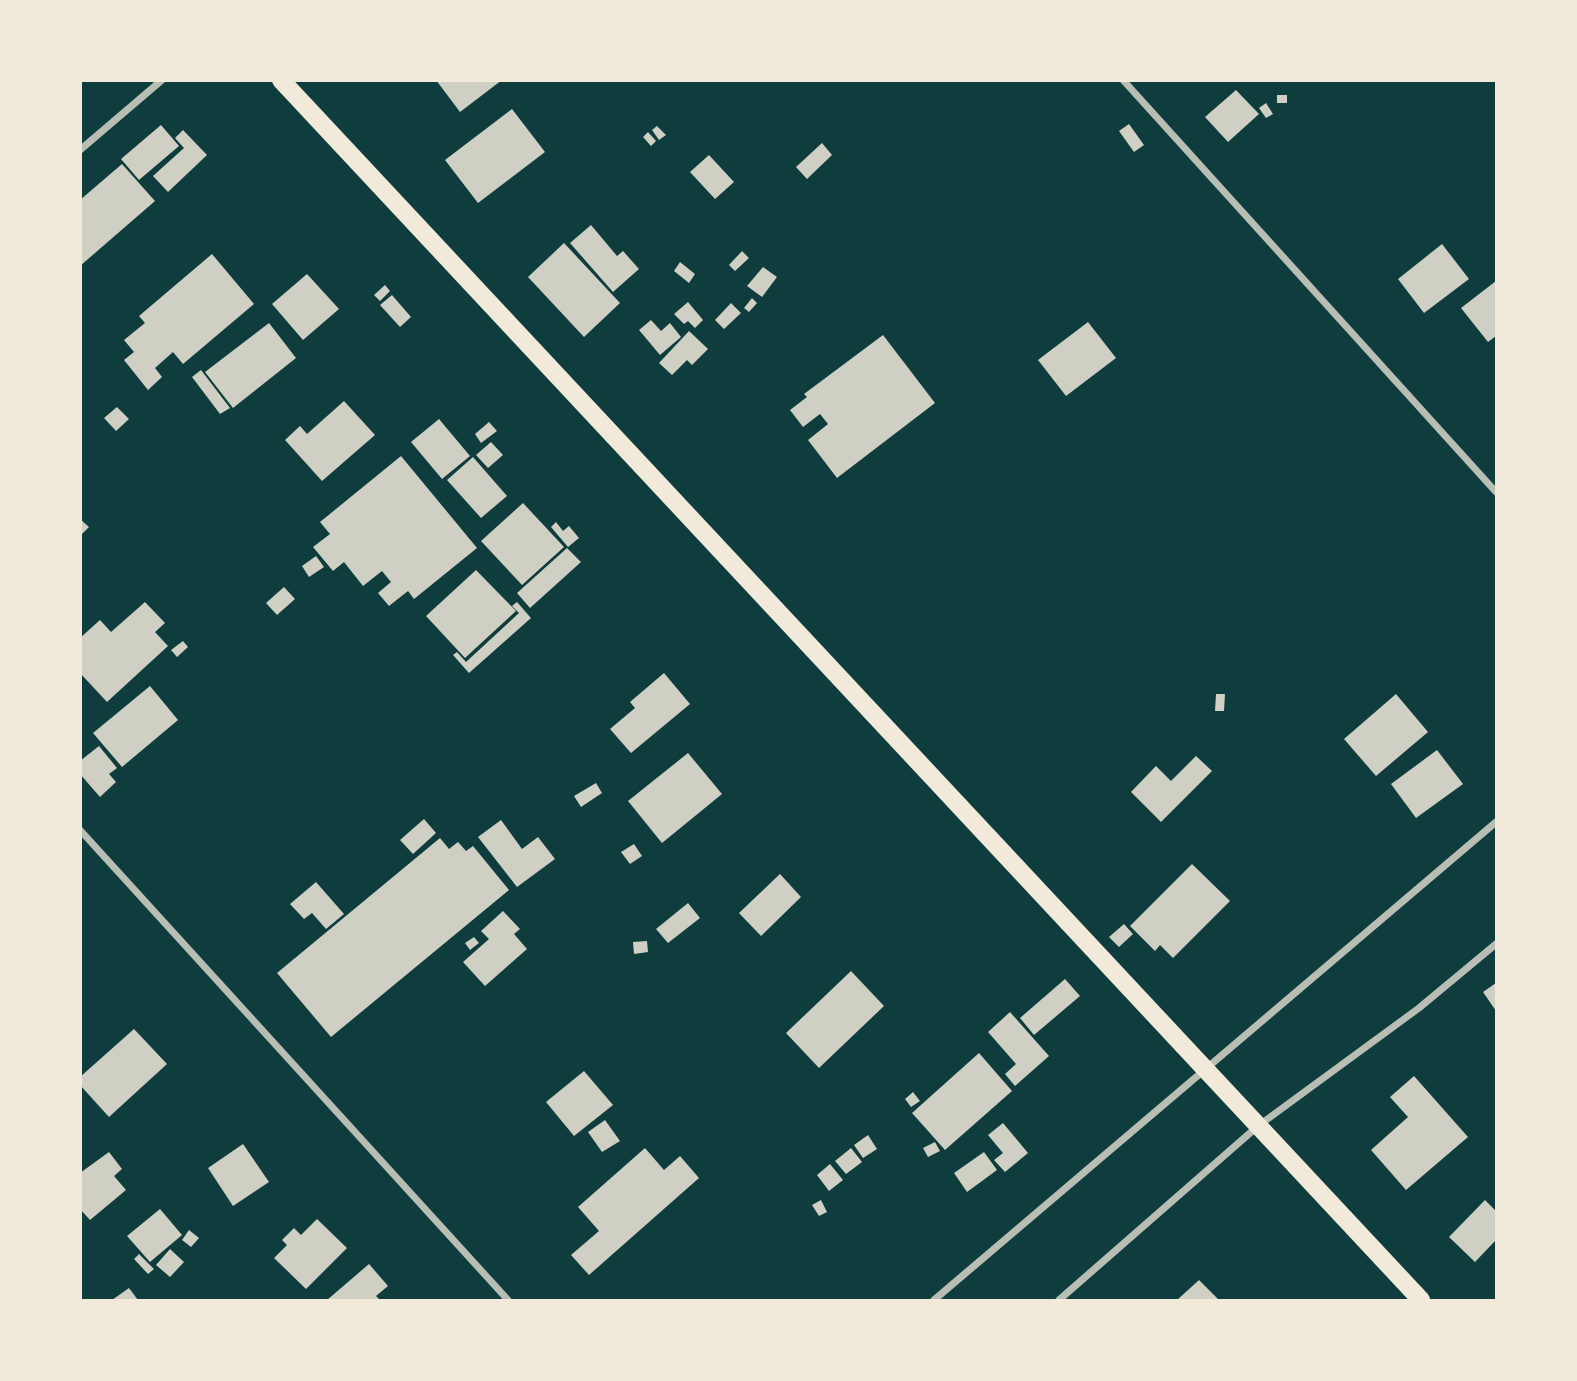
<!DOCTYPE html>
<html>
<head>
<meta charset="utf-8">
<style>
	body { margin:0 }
	#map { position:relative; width:1577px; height:1381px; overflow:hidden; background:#0f3d3e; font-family:"Fira Sans",sans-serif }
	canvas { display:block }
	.frame { position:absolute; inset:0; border:82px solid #f1e9da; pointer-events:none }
</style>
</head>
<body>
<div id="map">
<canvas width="1577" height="1381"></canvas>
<div class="frame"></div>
</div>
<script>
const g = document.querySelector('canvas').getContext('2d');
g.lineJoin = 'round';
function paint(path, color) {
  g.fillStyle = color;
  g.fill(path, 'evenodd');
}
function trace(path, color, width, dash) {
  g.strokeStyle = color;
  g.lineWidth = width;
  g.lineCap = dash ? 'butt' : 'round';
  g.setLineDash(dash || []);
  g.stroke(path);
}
paint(new Path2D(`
	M 436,80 L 502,80 L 460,112 Z
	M 1236,90 L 1259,114 L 1228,142 L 1205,117 Z
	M 1277,95 L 1287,95 L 1287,103 L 1277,103 Z
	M 1266,103 L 1273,114 L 1266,118 L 1259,108 Z
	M 512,109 L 545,152 L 478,203 L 445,160 Z
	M 1129,124 L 1144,145 L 1134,152 L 1119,131 Z
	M 161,125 L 179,146 L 139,180 L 121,159 Z
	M 657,126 L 666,135 L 659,140 L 652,130 Z
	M 183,130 L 207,155 L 168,192 L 153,176 L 184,148 L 175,138 Z
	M 648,132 L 656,141 L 651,146 L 643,137 Z
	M 822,143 L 832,155 L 807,179 L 796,167 Z
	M 709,155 L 734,182 L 715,199 L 690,172 Z
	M 122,164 L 155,201 L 80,266 L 80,200 Z
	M 591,225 L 617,256 L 623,251 L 639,269 L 613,292 L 570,243 Z
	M 564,243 L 620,303 L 584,337 L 528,277 Z
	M 1442,244 L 1469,279 L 1424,313 L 1398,279 Z
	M 742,251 L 749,258 L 735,271 L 729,265 Z
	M 212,254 L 254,304 L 183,364 L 173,352 L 155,368 L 162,377 L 148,390 L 124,360 L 134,352 L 124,340 L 145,323 L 139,316 Z
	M 680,262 L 695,274 L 689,283 L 674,271 Z
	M 763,267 L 777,277 L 762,297 L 747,286 Z
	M 307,274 L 339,309 L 303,340 L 272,304 Z
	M 1496,281 L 1496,336 L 1488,342 L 1461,308 Z
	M 385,285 L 390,291 L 380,301 L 374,295 Z
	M 392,295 L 411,317 L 400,327 L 380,305 Z
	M 752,298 L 757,303 L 749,312 L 744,308 Z
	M 688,302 L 703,320 L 695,328 L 688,321 L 684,324 L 674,314 Z
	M 731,303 L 741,313 L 724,329 L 715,320 Z
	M 651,320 L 661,331 L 670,323 L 681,337 L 660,355 L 639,330 Z
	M 1088,322 L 1116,358 L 1066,396 L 1038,360 Z
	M 269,323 L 296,358 L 233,408 L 205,372 Z
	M 689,331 L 708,349 L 692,365 L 687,360 L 672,375 L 659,363 Z
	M 883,335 L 935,403 L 837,478 L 808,440 L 828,424 L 820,414 L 803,427 L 790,410 L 807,397 L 804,394 Z
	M 201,370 L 230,408 L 220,414 L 192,377 Z
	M 344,401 L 375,435 L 322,481 L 285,440 L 300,426 L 307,434 Z
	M 117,407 L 129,419 L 116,431 L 104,418 Z
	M 439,419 L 470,456 L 442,479 L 411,442 Z
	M 489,422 L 497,431 L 481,443 L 475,434 Z
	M 491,442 L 503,455 L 488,468 L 476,455 Z
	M 401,456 L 477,548 L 414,599 L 408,591 L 389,606 L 378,593 L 391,582 L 382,571 L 363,586 L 344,562 L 333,571 L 313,547 L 330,534 L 320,522 Z
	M 473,457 L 507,496 L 481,518 L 447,480 Z
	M 523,503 L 564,547 L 522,585 L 481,541 Z
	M 80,519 L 89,527 L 80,536 Z
	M 556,522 L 563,531 L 569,526 L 579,538 L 568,547 L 551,527 Z
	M 567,548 L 581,562 L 530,608 L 517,593 Z
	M 316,556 L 324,567 L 309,577 L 302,566 Z
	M 476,570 L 516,611 L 465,658 L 426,616 Z
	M 284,587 L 295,599 L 277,615 L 266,603 Z
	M 145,602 L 165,623 L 155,632 L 168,646 L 107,702 L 80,673 L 80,638 L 100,620 L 111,632 Z
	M 517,602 L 531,618 L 469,673 L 453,655 L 457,652 L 466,662 L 519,613 L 512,606 Z
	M 183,641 L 188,647 L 177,657 L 171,650 Z
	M 664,673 L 690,704 L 631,753 L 610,729 L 635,708 L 630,702 Z
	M 150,686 L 178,720 L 122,767 L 93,733 Z
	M 1216,694 L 1225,694 L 1224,711 L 1215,711 Z
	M 1396,694 L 1428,732 L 1376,776 L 1344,739 Z
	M 99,746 L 117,768 L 109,774 L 116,782 L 100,797 L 80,774 L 80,761 Z
	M 1437,750 L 1463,784 L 1416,818 L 1391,784 Z
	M 688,753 L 722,794 L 662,843 L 628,801 Z
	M 1196,756 L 1212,771 L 1161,822 L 1131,792 L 1156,766 L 1171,781 Z
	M 596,783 L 602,793 L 581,807 L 574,796 Z
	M 424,819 L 436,833 L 413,854 L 400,840 Z
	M 501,820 L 522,849 L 538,837 L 555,859 L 517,887 L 478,837 Z
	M 440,838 L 449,849 L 458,842 L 466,851 L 473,846 L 509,890 L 331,1037 L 277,973 Z
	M 634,844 L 642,856 L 630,864 L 621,852 Z
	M 1192,864 L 1230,901 L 1173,958 L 1160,945 L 1155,951 L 1130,926 Z
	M 780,874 L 801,897 L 761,936 L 739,913 Z
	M 316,882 L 344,914 L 326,929 L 312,913 L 304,919 L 290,904 Z
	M 688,903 L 700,918 L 668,943 L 656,929 Z
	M 503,911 L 520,929 L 514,934 L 527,949 L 485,986 L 463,962 L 489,939 L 481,931 Z
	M 1124,924 L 1133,934 L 1119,947 L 1109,937 Z
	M 474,937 L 479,943 L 470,950 L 465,943 Z
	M 647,941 L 648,952 L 634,954 L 633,942 Z
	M 851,971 L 884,1006 L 819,1068 L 786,1033 Z
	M 1065,979 L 1080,996 L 1034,1035 L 1020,1018 Z
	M 1496,983 L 1496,1011 L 1483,992 Z
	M 1010,1012 L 1049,1056 L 1015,1086 L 1005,1074 L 1016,1064 L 988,1032 Z
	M 134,1029 L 167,1064 L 109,1117 L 80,1085 L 80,1077 Z
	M 979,1053 L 1012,1091 L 945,1150 L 912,1113 Z
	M 584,1071 L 613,1105 L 574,1136 L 546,1102 Z
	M 1414,1076 L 1468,1137 L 1406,1190 L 1371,1150 L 1408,1117 L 1390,1097 Z
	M 913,1092 L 920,1101 L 911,1107 L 905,1099 Z
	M 605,1120 L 620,1141 L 602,1152 L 588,1132 Z
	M 1003,1123 L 1028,1153 L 1005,1172 L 994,1160 L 1003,1153 L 988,1135 Z
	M 868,1135 L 877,1149 L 863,1158 L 854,1145 Z
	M 935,1142 L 940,1151 L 928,1157 L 923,1148 Z
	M 243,1144 L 269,1182 L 233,1206 L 208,1168 Z
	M 645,1148 L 664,1170 L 680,1156 L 699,1178 L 589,1275 L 571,1255 L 599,1231 L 578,1207 Z
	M 851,1148 L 862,1162 L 846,1174 L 835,1161 Z
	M 109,1152 L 122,1169 L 114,1176 L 126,1190 L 90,1220 L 80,1209 L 80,1173 Z
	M 984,1152 L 997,1170 L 967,1192 L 954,1173 Z
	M 830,1164 L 843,1180 L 829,1191 L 817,1175 Z
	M 821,1200 L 827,1212 L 819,1216 L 812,1205 Z
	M 1485,1200 L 1496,1211 L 1496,1240 L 1475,1262 L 1449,1237 Z
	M 160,1209 L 182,1235 L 150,1262 L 127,1236 Z
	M 317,1219 L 347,1248 L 306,1289 L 274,1258 L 287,1245 L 282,1240 L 294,1228 L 301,1235 Z
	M 189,1230 L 199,1238 L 191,1247 L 182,1240 Z
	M 170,1249 L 184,1262 L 170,1277 L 156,1265 Z
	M 139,1254 L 154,1269 L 148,1274 L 134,1259 Z
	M 369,1264 L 388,1286 L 376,1296 L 380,1300 L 327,1300 Z
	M 1199,1280 L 1219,1300 L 1177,1300 Z
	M 129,1288 L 138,1300 L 112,1300 Z`), '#cfcfc3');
trace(new Path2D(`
	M 1123,80 L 1496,492
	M 80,150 L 162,80
	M 80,830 L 508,1300
	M 934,1300 L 1496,822
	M 1059,1300 L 1258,1126 L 1419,1008 L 1496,944`), '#b8beb3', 7);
trace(new Path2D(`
	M 281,80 L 1421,1300`), '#f1e9da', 18);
</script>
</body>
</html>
